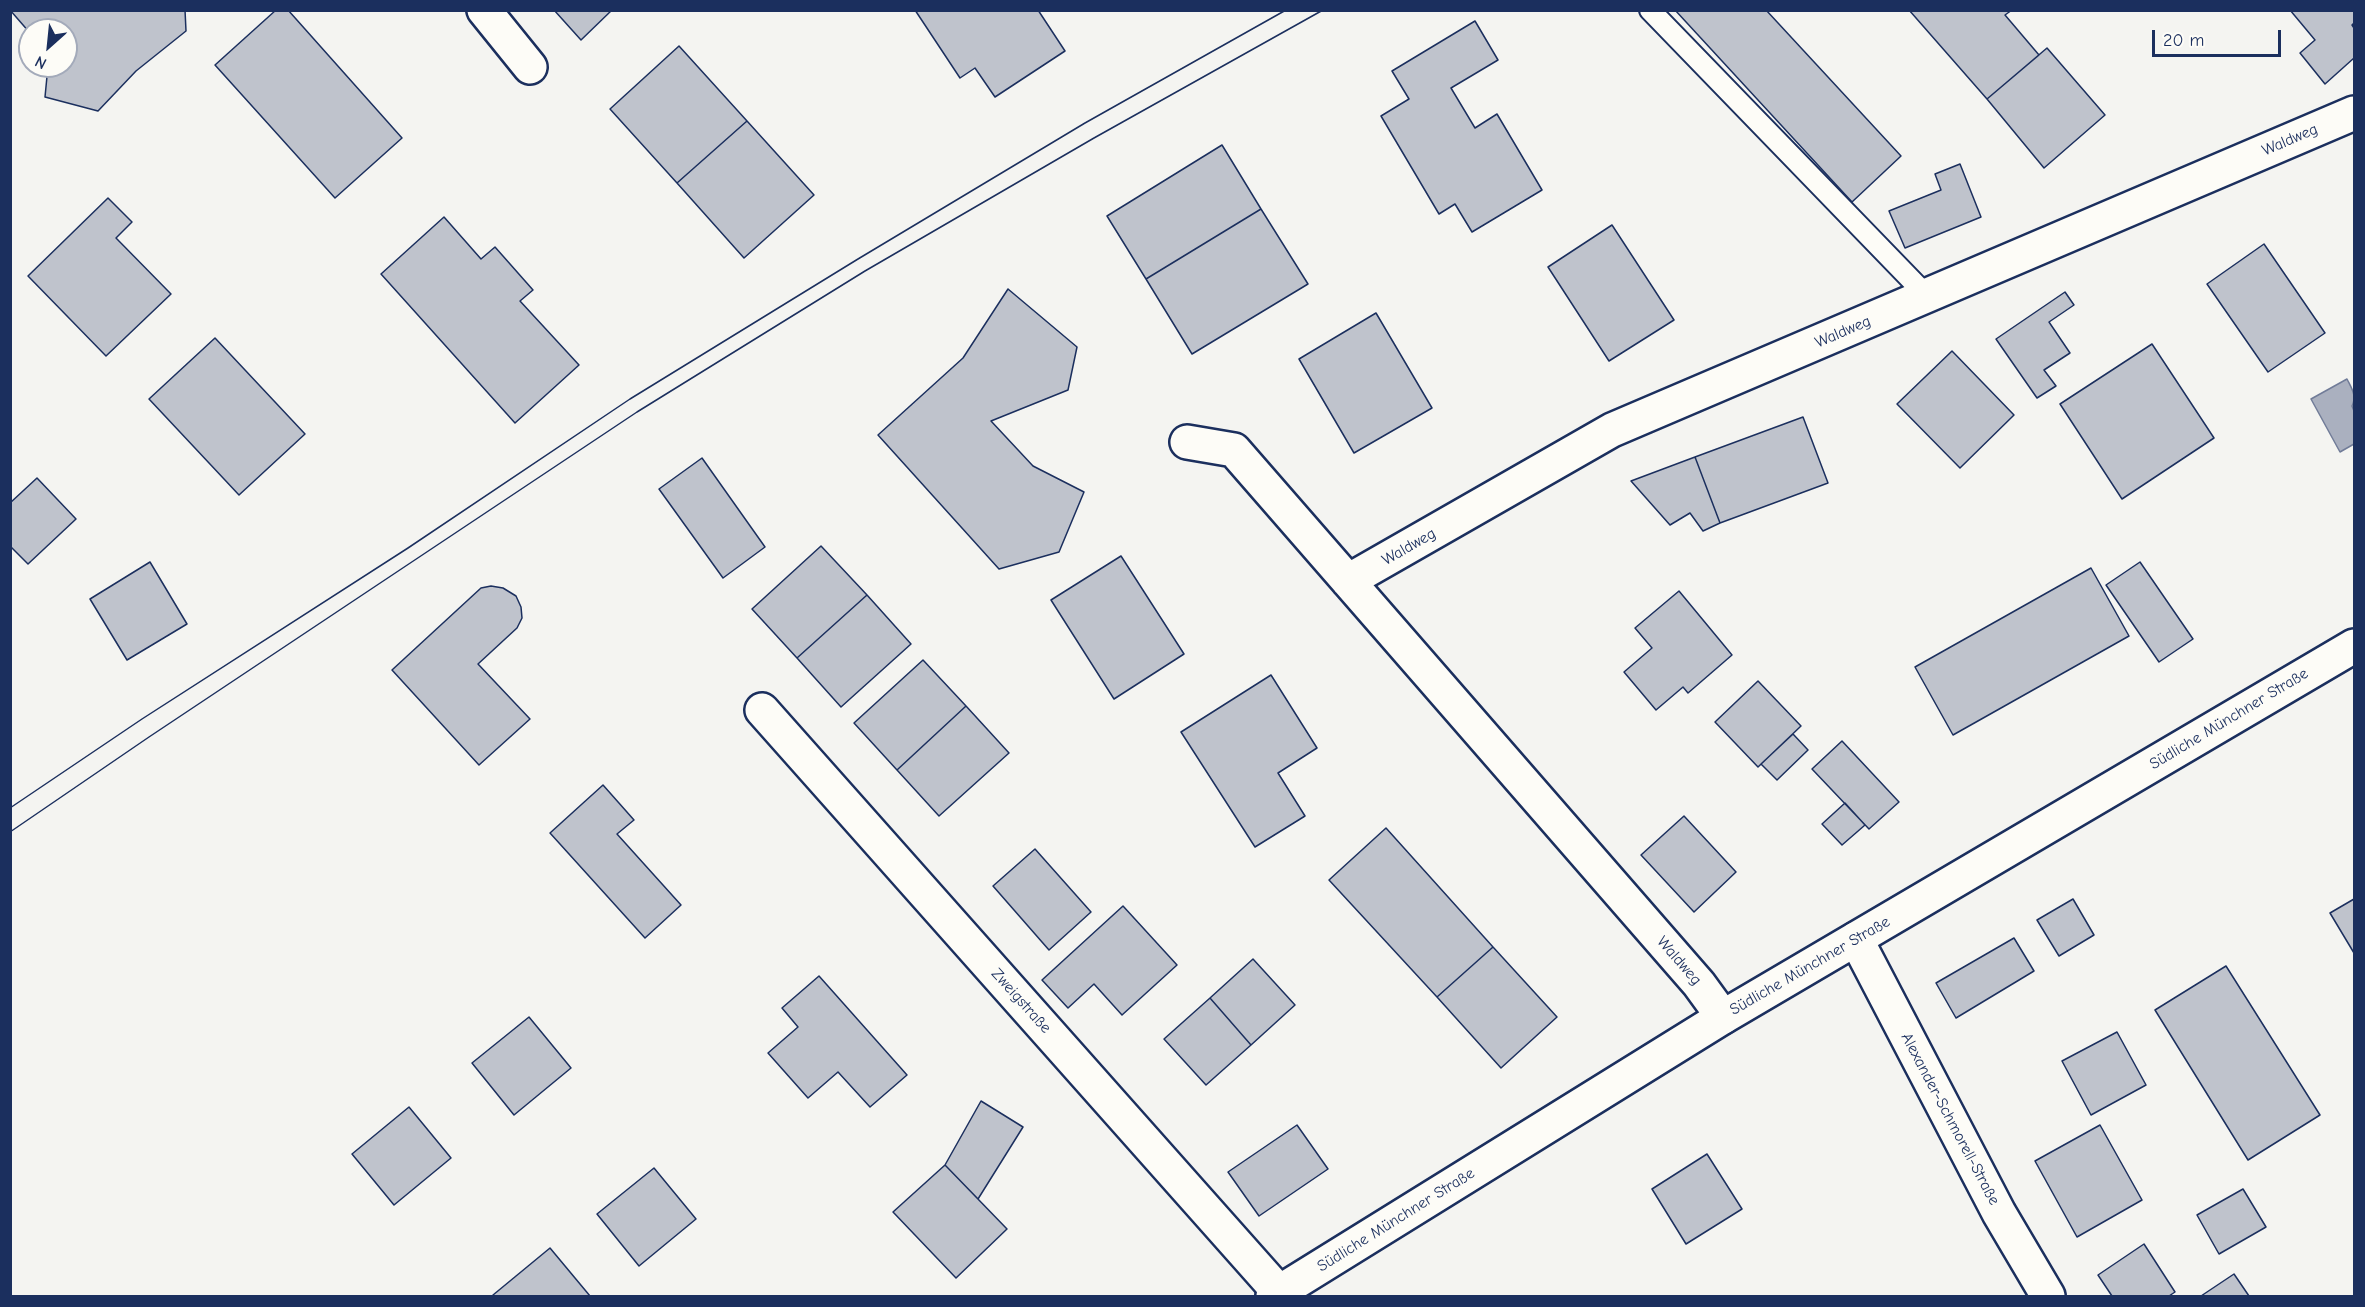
<!DOCTYPE html>
<html>
<head>
<meta charset="utf-8">
<style>
	body { margin:0 }
	#map { position:relative; width:2365px; height:1307px; overflow:hidden; background:#f4f4f1; font-family:"Comic Neue",sans-serif }
	canvas { display:block }
	.frame { position:absolute; inset:0; border:12px solid #1b2f5e; pointer-events:none }
	.north { position:absolute; left:18px; top:18px; width:60px; height:60px; box-sizing:border-box; background:#fdfcf7; border:2px solid #a3aaba; border-radius:50%; rotate:207deg; font-size:16px; font-weight:700; line-height:24px; text-align:center; color:#1b2f5e }
	.north::after { content:''; display:block; margin:auto; width:21px; height:27px; background:#1b2f5e; clip-path:polygon(50% 0,100% 100%,50% 72%,0 100%) }
	.scale { position:absolute; left:2152px; top:30px; width:129px; height:27px; box-sizing:border-box; border:3px solid #1b2f5e; border-top:0; padding-left:8px; font-size:18px; line-height:21px; white-space:nowrap; color:#1b2f5e; -webkit-text-stroke:4px #fdfcf7; paint-order:stroke }
</style>
</head>
<body>
<div id="map">
<canvas width="2365" height="1307"></canvas>
<div class="frame"></div>
<div class="north">N</div>
<div class="scale">20 m</div>
</div>
<script>
const g = document.querySelector('canvas').getContext('2d');
g.lineJoin = 'round';
function paint(path, color) {
  g.fillStyle = color;
  g.fill(path, 'evenodd');
}
function trace(path, color, width, dash) {
  g.strokeStyle = color;
  g.lineWidth = width;
  g.lineCap = dash ? 'butt' : 'round';
  g.setLineDash(dash || []);
  g.stroke(path);
}
function write(font, color, halo, rows, align = 'center') {
  g.font = font + ' "Comic Neue",sans-serif';
  g.lineWidth = 5;
  g.setLineDash([]);
  g.textBaseline = 'middle';
  g.strokeStyle = halo;
  g.fillStyle = color;
  for (const [text, x, y, turn = 0] of rows) {
    g.save();
    g.translate(x, y);
    g.rotate((+turn || 0) * Math.PI / 180);
    g.textAlign = isNaN(turn) ? turn : align;
    if (halo) g.strokeText(text, 0, 0);
    g.fillText(text, 0, 0);
    g.restore();
  }
}
const water = new Path2D(`
	M 2347,379 C 2352,389 2357,396 2352,406 L 2354,411 L 2354,444 L 2340,452 L 2311,399 Z`);
paint(water, '#aab0bf');
trace(water, '#717c98', 1.5);
const building = new Path2D(`
	M 10,10 L 185,10 L 186,31 L 136,71 L 98,111 L 45,97 L 48,66 L 66,66 L 66,30 L 30,30 L 30,33 Z
	M 276,10 L 288,10 L 402,138 L 335,198 L 215,65 Z
	M 554,10 L 612,10 L 581,40 Z
	M 915,10 L 1038,10 L 1065,51 L 995,97 L 975,68 L 960,78 Z
	M 1675,10 L 1766,10 L 1901,156 L 1852,202 Z
	M 1909,10 L 2012,10 L 2005,15 L 2039,55 L 1987,99 Z
	M 2290,10 L 2354,10 L 2354,23 L 2352,25 L 2354,28 L 2354,58 L 2325,84 L 2300,53 L 2315,40 Z
	M 1475,21 L 1498,60 L 1451,88 L 1475,128 L 1497,114 L 1542,190 L 1472,232 L 1455,204 L 1439,214 L 1381,116 L 1409,99 L 1392,71 Z
	M 679,46 L 747,121 L 677,183 L 610,109 Z
	M 2047,48 L 2105,115 L 2044,168 L 1987,99 Z
	M 747,121 L 814,195 L 744,258 L 677,183 Z
	M 1222,145 L 1261,209 L 1146,279 L 1107,216 Z
	M 1960,164 L 1981,217 L 1905,248 L 1889,211 L 1941,190 L 1935,174 Z
	M 108,198 L 132,222 L 116,238 L 171,294 L 106,356 L 28,276 Z
	M 1261,209 L 1308,284 L 1192,354 L 1146,279 Z
	M 444,217 L 481,259 L 495,247 L 533,290 L 520,301 L 579,365 L 515,423 L 381,274 Z
	M 1612,225 L 1674,320 L 1609,361 L 1548,267 Z
	M 2264,244 L 2325,333 L 2268,372 L 2207,284 Z
	M 1008,289 L 1077,347 L 1068,390 L 991,421 L 1033,466 L 1084,492 L 1059,552 L 999,569 L 878,435 L 963,358 Z
	M 2065,292 L 2074,305 L 2049,322 L 2070,353 L 2044,370 L 2056,386 L 2037,398 L 1996,339 Z
	M 1376,313 L 1432,408 L 1354,453 L 1299,359 Z
	M 215,338 L 305,434 L 239,495 L 149,399 Z
	M 2152,344 L 2214,438 L 2122,499 L 2060,404 Z
	M 1952,351 L 2014,415 L 1960,468 L 1897,404 Z
	M 1803,417 L 1828,483 L 1720,523 L 1695,457 Z
	M 1695,457 L 1720,523 L 1703,531 L 1690,513 L 1670,525 L 1631,481 Z
	M 702,458 L 765,547 L 723,578 L 659,489 Z
	M 37,478 L 76,519 L 28,564 L 10,546 L 10,503 Z
	M 821,546 L 867,595 L 797,658 L 752,609 Z
	M 1121,556 L 1184,654 L 1114,699 L 1051,600 Z
	M 150,562 L 187,624 L 127,660 L 90,599 Z
	M 2140,562 L 2193,639 L 2159,662 L 2106,585 Z
	M 2091,568 L 2129,636 L 1953,735 L 1915,667 Z
	M 491,586 L 503,588 L 516,596 L 521,607 L 522,618 L 517,628 L 478,664 L 530,719 L 479,765 L 392,670 L 481,588 Z
	M 1679,591 L 1732,655 L 1688,693 L 1683,687 L 1656,710 L 1624,672 L 1652,648 L 1635,628 Z
	M 867,595 L 911,644 L 841,707 L 797,658 Z
	M 923,660 L 966,706 L 897,770 L 854,723 Z
	M 1271,675 L 1317,748 L 1278,773 L 1305,816 L 1255,847 L 1181,732 Z
	M 1758,681 L 1801,726 L 1758,767 L 1715,722 Z
	M 966,706 L 1009,753 L 939,816 L 897,770 Z
	M 1793,734 L 1808,750 L 1777,780 L 1761,764 Z
	M 1842,741 L 1899,802 L 1869,829 L 1812,769 Z
	M 603,785 L 634,820 L 617,834 L 681,905 L 645,938 L 550,833 Z
	M 1845,803 L 1865,825 L 1842,845 L 1822,824 Z
	M 1684,816 L 1736,872 L 1694,912 L 1641,855 Z
	M 1386,828 L 1493,947 L 1437,997 L 1329,880 Z
	M 1035,849 L 1091,912 L 1049,950 L 993,886 Z
	M 2073,899 L 2094,935 L 2059,956 L 2037,920 Z
	M 2354,899 L 2354,953 L 2330,913 Z
	M 1123,906 L 1177,965 L 1122,1015 L 1094,984 L 1068,1008 L 1042,980 Z
	M 2014,938 L 2034,971 L 1956,1018 L 1936,983 Z
	M 1493,947 L 1557,1017 L 1501,1068 L 1437,997 Z
	M 1253,959 L 1295,1005 L 1251,1045 L 1210,998 Z
	M 2226,966 L 2320,1115 L 2248,1160 L 2155,1010 Z
	M 819,976 L 907,1075 L 870,1107 L 838,1072 L 808,1098 L 768,1053 L 798,1027 L 782,1008 Z
	M 1210,998 L 1251,1045 L 1206,1085 L 1164,1039 Z
	M 529,1017 L 571,1068 L 514,1115 L 472,1063 Z
	M 2117,1032 L 2146,1085 L 2091,1115 L 2062,1061 Z
	M 981,1101 L 1023,1127 L 978,1199 L 945,1165 Z
	M 409,1107 L 451,1158 L 394,1205 L 352,1154 Z
	M 1297,1125 L 1328,1169 L 1259,1216 L 1228,1172 Z
	M 2100,1125 L 2142,1200 L 2077,1237 L 2035,1161 Z
	M 1707,1154 L 1742,1209 L 1686,1244 L 1652,1189 Z
	M 945,1165 L 1007,1229 L 956,1278 L 893,1212 Z
	M 654,1168 L 696,1219 L 639,1266 L 597,1214 Z
	M 2243,1189 L 2266,1227 L 2219,1254 L 2197,1215 Z
	M 2144,1244 L 2175,1292 L 2169,1296 L 2112,1296 L 2098,1275 Z
	M 550,1248 L 590,1296 L 494,1296 L 493,1295 Z
	M 2234,1274 L 2249,1296 L 2201,1296 Z`);
paint(building, '#bfc3cc');
trace(building, '#1b2f5e', 1.5);
const service = new Path2D(`
	M 1650,10 L 1927,296`);
const minor = new Path2D(`
	M 484,10 L 530,67
	M 1187,442 L 1234,450 L 1699,984 L 1723,1017
	M 1348,581 L 1612,430 L 2354,113
	M 762,710 L 1279,1292
	M 1856,939 L 1999,1213 L 2048,1296`);
const secondary = new Path2D(`
	M 1273,1296 L 1723,1017 L 2354,646`);
trace(service, '#1b2f5e', 24);
trace(minor, '#1b2f5e', 38);
trace(secondary, '#1b2f5e', 38);
trace(service, '#fdfcf7', 20);
trace(minor, '#fdfcf7', 33);
trace(secondary, '#fdfcf7', 33);
trace(new Path2D(`
	M 10,808 L 142,719 L 408,548 L 630,399 L 858,259 L 1085,123 L 1286,10
	M 10,832 L 149,737 L 637,412 L 865,271 L 1094,138 L 1323,10`), '#1b2f5e', 1.5);
write('16px', '#1b2f5e', '#fdfcf7', [
	["Waldweg",2290,140,-23],
	["Waldweg",1843,332,-23],
	["Waldweg",1409,547,-30],
	["Südliche Münchner Straße",2229,719,-31],
	["Waldweg",1679,961,49],
	["Südliche Münchner Straße",1810,966,-30],
	["Zweigstraße",1021,1001,48],
	["Alexander-Schmorell-Straße",1950,1119,62],
	["Südliche Münchner Straße",1396,1220,-32]
]);
</script>
</body>
</html>
